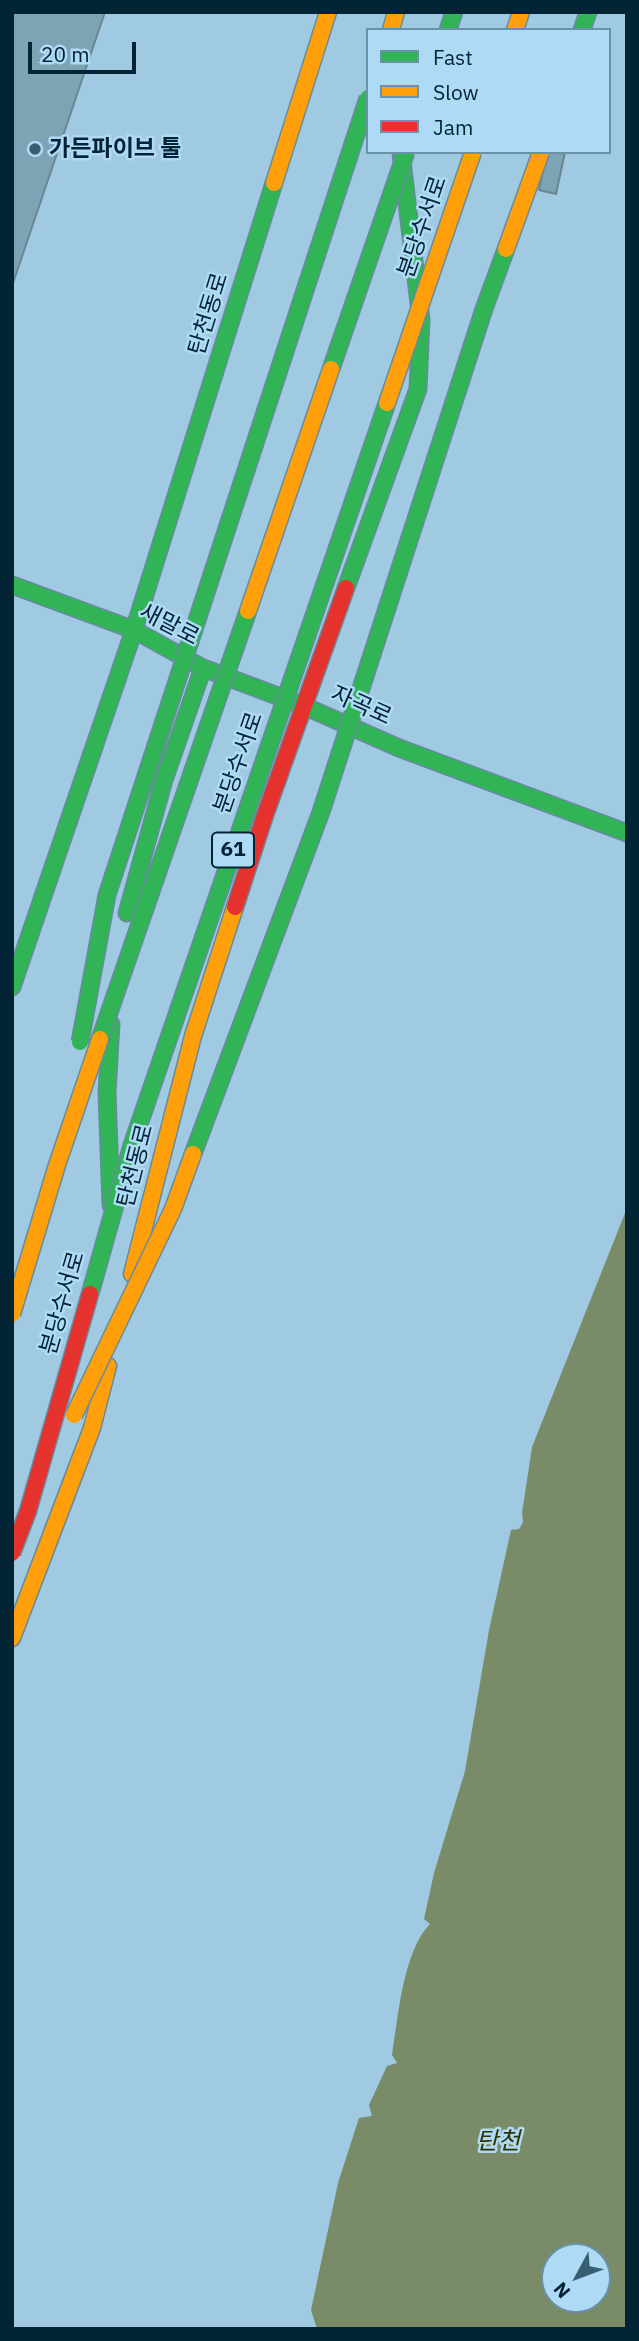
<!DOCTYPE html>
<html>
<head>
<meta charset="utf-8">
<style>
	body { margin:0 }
	#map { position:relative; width:639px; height:2341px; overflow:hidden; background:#a0cae2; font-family:"IBM Plex Sans",sans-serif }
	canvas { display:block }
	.frame { position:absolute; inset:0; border:14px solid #022435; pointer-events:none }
	.legend { position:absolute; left:366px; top:28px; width:245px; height:126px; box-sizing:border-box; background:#aedaf5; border:2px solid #6991a8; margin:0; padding:9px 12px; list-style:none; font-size:21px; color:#022435 }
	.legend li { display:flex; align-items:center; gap:14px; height:35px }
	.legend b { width:35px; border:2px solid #6991a8 }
	.north { position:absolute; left:541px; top:2243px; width:70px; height:70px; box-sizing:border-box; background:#aedaf5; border:2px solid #6991a8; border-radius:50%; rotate:229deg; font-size:19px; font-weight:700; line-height:28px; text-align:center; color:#022435 }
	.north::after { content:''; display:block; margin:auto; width:24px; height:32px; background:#395e72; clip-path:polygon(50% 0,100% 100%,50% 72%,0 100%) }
	.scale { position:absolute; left:28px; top:42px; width:108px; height:32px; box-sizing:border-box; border:4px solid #022435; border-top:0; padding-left:9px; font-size:21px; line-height:24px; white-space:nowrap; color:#022435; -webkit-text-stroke:5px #aedaf5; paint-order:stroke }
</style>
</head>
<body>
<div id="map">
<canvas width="639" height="2341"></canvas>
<div class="frame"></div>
<ul class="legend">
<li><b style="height:9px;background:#30b455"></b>Fast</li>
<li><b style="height:9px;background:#ff9f0a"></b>Slow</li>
<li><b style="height:9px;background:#e5322d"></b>Jam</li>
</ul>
<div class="north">N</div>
<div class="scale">20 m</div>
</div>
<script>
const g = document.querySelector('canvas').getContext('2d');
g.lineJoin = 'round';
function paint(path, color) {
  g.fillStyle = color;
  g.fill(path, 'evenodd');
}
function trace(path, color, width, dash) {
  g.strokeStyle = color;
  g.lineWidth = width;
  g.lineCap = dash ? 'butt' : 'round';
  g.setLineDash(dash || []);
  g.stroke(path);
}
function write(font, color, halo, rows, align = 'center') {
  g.font = font + ' "IBM Plex Sans","Noto Sans KR",sans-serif';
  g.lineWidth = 5;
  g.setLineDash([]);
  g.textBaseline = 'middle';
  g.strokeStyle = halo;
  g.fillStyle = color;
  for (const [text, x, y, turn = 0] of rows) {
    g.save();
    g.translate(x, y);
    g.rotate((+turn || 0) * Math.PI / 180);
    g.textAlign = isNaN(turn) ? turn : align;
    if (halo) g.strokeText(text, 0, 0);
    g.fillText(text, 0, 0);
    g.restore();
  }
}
paint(new Path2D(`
	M 627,1208 L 627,2329 L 317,2329 L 311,2310 L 338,2183 L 359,2118 L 372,2116 L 369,2105 L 387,2066 L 397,2063 L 392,2055 C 398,2018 403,1951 430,1924 L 424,1919 L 434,1873 L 465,1771 L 489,1630 L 511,1530 L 519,1529 L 523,1522 L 522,1513 L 532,1447 ZM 555,2257 L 597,2257 L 597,2299 L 555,2299 Z`), '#7a8c67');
const building = new Path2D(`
	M 12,12 L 105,12 L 12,286 Z
	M 547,152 L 565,152 L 556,194 L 539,190 Z`);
paint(building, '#7da4b4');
trace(building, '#698693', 2);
const fast = new Path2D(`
	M 448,30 L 454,12
	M 582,30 L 588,12
	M 12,585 L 134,630 L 203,668 L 304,706 L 399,748 L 627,833
	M 346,588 L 418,389 L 421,320 L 401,153
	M 127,913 L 164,780 L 203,668
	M 12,987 L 134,630 L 274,183
	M 111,1024 L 107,1093 L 111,1205`);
const slow = new Path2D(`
	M 391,30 L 396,12
	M 515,30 L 521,12
	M 274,183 L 328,12
	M 132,1274 L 193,1036 L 235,907
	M 12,1638 L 92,1428 L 108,1366`);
const jam = new Path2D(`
	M 235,907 L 265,815 L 346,588`);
trace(fast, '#678b9e', 19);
trace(slow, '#678b9e', 19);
trace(jam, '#678b9e', 19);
trace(fast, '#30b455', 16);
trace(slow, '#ff9f0a', 16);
trace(jam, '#e5322d', 16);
const fastBridge = new Path2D(`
	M 331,369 L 406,152
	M 100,1039 L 248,611
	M 80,1042 L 107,895 L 368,98
	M 193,1154 L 321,812 L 484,309 L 506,249
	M 90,1294 L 132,1145 L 387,403`);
const slowBridge = new Path2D(`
	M 506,249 L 541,152
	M 387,403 L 473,152
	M 248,611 L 331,369
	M 12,1314 L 57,1165 L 100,1039
	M 74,1415 L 173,1209 L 193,1154`);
const jamBridge = new Path2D(`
	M 12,1553 L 28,1511 L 90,1294`);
trace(fastBridge, '#678b9e', 19, []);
trace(slowBridge, '#678b9e', 19, []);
trace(jamBridge, '#678b9e', 19, []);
trace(fastBridge, '#30b455', 16);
trace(slowBridge, '#ff9f0a', 16);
trace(jamBridge, '#e5322d', 16);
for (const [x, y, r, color] of [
	[35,149,7,"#395e72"]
]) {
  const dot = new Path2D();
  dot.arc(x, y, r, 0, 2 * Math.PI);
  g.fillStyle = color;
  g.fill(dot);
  trace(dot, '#aedaf5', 2.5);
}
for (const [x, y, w] of [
	[233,850,42]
]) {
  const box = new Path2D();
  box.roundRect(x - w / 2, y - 17.5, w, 35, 5);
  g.fillStyle = '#aedaf5';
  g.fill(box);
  trace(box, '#022435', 2);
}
write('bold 21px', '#022435', null, [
	["61",233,850]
]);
write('bold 23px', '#022435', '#aedaf5', [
	["가든파이브 툴",49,149]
], 'left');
write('23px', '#022435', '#aedaf5', [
	["분당수서로",423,227,-71],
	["탄천동로",209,314,-73],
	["새말로",169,625,27],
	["자곡로",361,706,24],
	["분당수서로",239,763,-71],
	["탄천동로",136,1166,-76],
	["분당수서로",63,1303,-74]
]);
write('italic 24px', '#2e3300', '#aedaf5', [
	["탄천",498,2142]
]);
</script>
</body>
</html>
